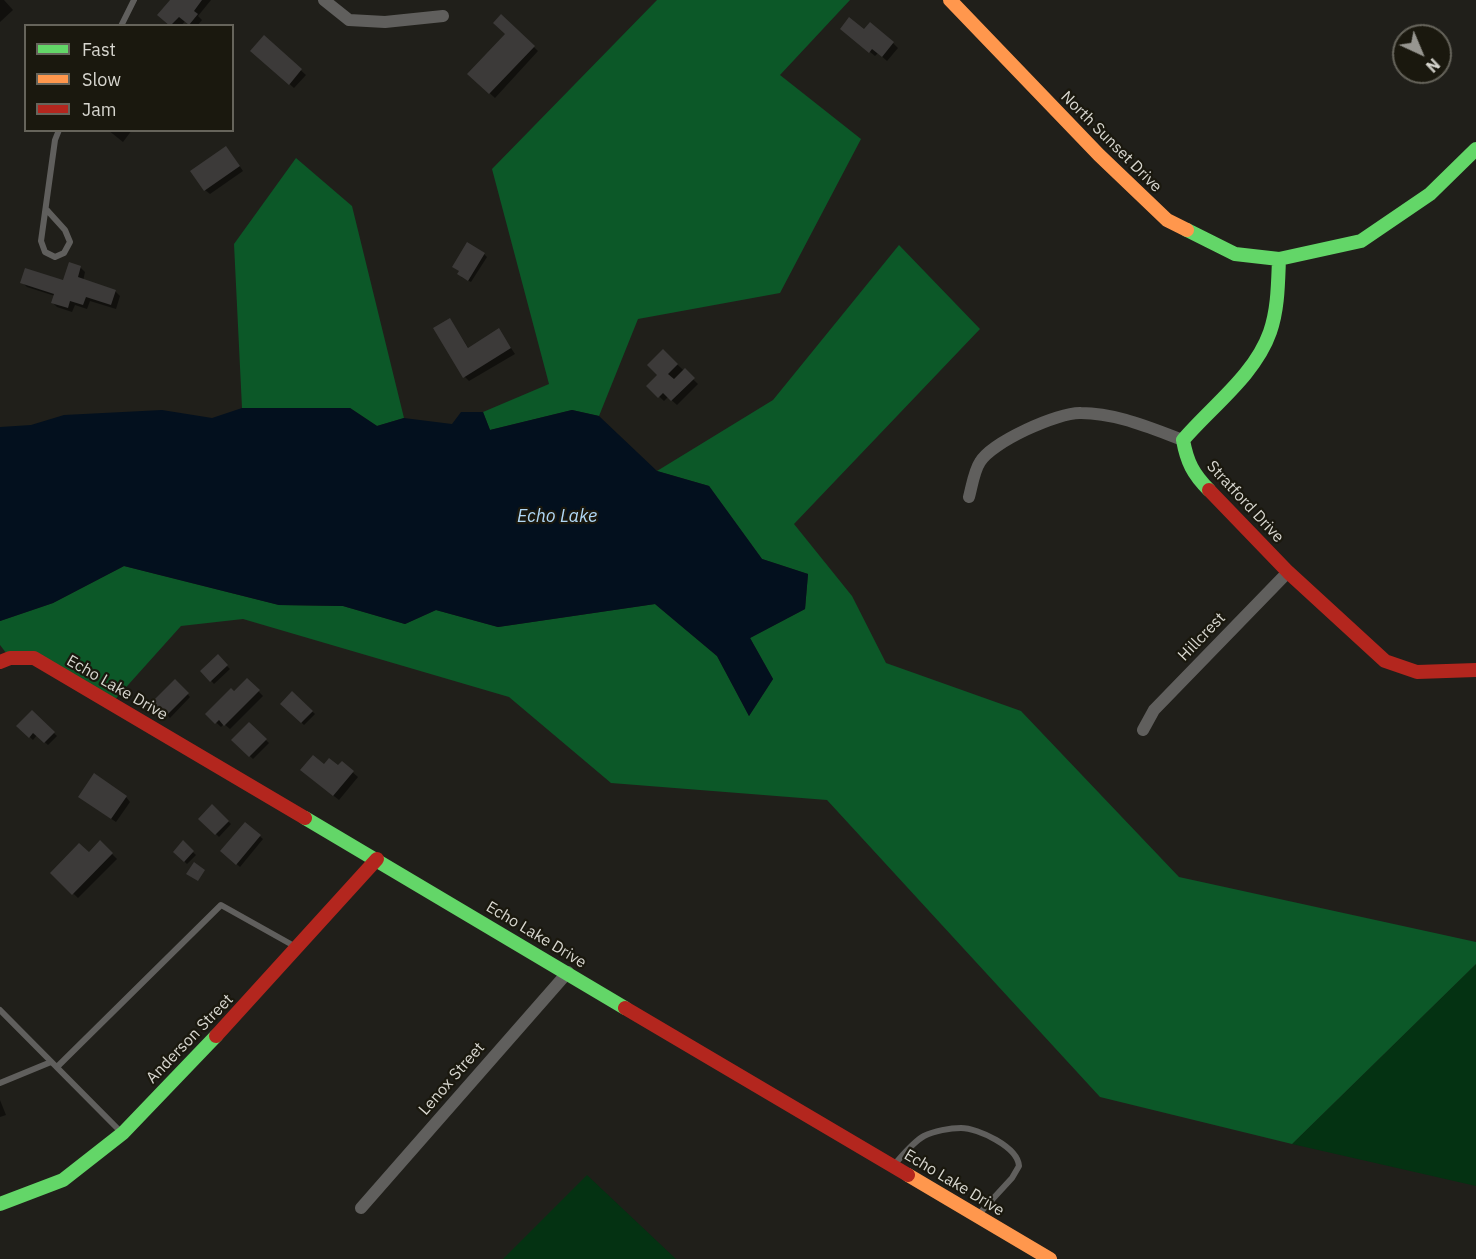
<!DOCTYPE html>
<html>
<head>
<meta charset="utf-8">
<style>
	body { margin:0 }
	#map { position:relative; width:1476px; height:1259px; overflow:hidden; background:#201f1a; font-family:"IBM Plex Sans",sans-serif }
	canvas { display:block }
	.legend { position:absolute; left:24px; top:24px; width:210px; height:108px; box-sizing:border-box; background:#1a180e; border:2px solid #66645b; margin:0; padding:8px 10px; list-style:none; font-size:18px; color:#d7d6cf }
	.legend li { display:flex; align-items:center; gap:12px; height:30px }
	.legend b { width:30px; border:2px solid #66645b }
	.north { position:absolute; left:1392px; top:24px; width:60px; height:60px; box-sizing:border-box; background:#1a180e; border:2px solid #66645b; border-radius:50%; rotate:136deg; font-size:16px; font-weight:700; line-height:24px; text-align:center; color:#d7d6cf }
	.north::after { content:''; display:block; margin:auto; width:21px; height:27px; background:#979690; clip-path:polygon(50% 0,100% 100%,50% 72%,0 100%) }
</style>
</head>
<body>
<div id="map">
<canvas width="1476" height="1259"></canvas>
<ul class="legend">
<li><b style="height:8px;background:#63d668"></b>Fast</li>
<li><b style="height:8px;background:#ff974d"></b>Slow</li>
<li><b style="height:8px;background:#b3261e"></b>Jam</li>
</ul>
<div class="north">N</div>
</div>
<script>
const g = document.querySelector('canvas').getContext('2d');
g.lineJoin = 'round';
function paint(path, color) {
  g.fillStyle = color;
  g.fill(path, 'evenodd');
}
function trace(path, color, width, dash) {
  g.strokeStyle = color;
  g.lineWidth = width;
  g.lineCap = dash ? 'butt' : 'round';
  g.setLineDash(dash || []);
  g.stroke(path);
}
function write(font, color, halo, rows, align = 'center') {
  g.font = font + ' "IBM Plex Sans",sans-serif';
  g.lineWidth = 4.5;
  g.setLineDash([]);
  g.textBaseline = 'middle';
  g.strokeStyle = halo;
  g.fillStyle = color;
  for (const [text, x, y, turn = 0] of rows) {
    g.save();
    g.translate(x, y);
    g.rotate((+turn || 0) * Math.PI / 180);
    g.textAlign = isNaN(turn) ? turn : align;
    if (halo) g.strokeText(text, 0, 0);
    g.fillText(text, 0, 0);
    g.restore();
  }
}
paint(new Path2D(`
	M 1476,964 L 1476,1186 L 1292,1144 Z
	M 587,1175 L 676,1259 L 503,1259 Z`), '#043212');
paint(new Path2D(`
	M 657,0 L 850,0 L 780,75 L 861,139 L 780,293 L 638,319 L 599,416 L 572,410 L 490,430 L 483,412 L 549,384 L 492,169 Z
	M 296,158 L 352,206 L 404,418 L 377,426 L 350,408 L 242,408 L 234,244 Z
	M 899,245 L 980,329 L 794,524 L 852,596 L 886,663 L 1021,711 L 1179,877 L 1476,942 L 1476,964 L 1292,1144 L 1100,1097 L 827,800 L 611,783 L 509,697 L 243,619 L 181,626 L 111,704 L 34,658 L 10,658 L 0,645 L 0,621 L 53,603 L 124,566 L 279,605 L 343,606 L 405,624 L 436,610 L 498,627 L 655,604 L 717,656 L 749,716 L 773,679 L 750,638 L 805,609 L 808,574 L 762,559 L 709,486 L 657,471 L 773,400 Z`), '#0c5828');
paint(new Path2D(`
	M 242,408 L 350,408 L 377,426 L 404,418 L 452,424 L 461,412 L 483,412 L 490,430 L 572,410 L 599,416 L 657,471 L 709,486 L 762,559 L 808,574 L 805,609 L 750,638 L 773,679 L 749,716 L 717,656 L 655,604 L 498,627 L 436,610 L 405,624 L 343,606 L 279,605 L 124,566 L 53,603 L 0,621 L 0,427 L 31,425 L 64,415 L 162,410 L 212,418 Z`), '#03101e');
paint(new Path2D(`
	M 0,0 L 4,0 L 13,10 L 0,22 Z
	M 172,0 L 211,0 L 198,16 L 202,20 L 197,26 L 190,26 L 185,21 L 181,26 L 171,26 L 164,20 Z
	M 501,16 L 538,51 L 495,98 L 469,74 L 506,34 Z
	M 864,31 L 893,43 L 898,48 L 887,61 L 878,53 L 875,56 L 847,33 Z
	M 264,37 L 306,75 L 294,88 L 257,55 Z
	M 108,130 L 132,130 L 123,142 Z
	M 230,152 L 243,171 L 210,194 L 205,190 Z
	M 484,254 L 487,257 L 471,282 L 461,277 Z
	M 80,267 L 85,272 L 83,281 L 115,291 L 120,296 L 116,309 L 90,301 L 87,309 L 75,305 L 72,312 L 57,307 L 52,302 L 55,296 L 27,287 L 22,282 L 64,282 Z
	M 450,319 L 469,349 L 499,330 L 515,354 L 469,381 L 465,377 Z
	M 663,351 L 698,384 L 677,405 L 668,397 L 664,401 L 648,386 L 659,375 Z
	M 218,657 L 230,669 L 214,684 L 202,671 Z
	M 247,680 L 263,696 L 230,729 L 224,724 L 221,727 L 207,714 Z
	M 175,681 L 190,697 L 170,718 L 154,702 Z
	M 292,693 L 315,714 L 304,725 L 282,704 Z
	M 32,712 L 57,736 L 48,745 L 37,735 L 33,740 L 18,726 Z
	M 249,724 L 269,743 L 253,759 L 233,740 Z
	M 342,763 L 358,777 L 339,800 L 307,775 L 324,766 L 338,768 Z
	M 126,797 L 130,802 L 116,822 L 85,801 Z
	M 212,806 L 231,824 L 219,837 L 200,818 Z
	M 245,824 L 263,839 L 240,867 L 222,851 Z
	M 100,842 L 117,859 L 78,898 L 52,873 L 89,854 Z
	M 183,843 L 196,855 L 187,864 L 175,852 Z
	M 0,1100 L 6,1115 L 0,1117 Z`), '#0007');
paint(new Path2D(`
	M 170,0 L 202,0 L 194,11 L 198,14 L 189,25 L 179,17 L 170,26 L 157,15 Z
	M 501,14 L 535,46 L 489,94 L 467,74 L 505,34 L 493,23 Z
	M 849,17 L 864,29 L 870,22 L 894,42 L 882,57 L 872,49 L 869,53 L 840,29 Z
	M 264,35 L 302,69 L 289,85 L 250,51 Z
	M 226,146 L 240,166 L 204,191 L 190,171 Z
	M 467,242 L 485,253 L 468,281 L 457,274 L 459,271 L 452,267 Z
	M 69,262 L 81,266 L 78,277 L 116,290 L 111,305 L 86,297 L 83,305 L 70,301 L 68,308 L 51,303 L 54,294 L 20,283 L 25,268 L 63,280 Z
	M 450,318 L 468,348 L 499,328 L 511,348 L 463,378 L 433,328 Z
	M 663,349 L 678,364 L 668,374 L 674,379 L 685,368 L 695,378 L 671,401 L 663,393 L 658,398 L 646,386 L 657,375 L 647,365 Z
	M 218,654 L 228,665 L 210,682 L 200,671 Z
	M 247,678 L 260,690 L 224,726 L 219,720 L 215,724 L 205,714 L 231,688 L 234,691 Z
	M 175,679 L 189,693 L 166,716 L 152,702 Z
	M 292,691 L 313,711 L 301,723 L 280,704 Z
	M 32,710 L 55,732 L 44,743 L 33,733 L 29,738 L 16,726 Z
	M 249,722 L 267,739 L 249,757 L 231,740 Z
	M 313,755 L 324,764 L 329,758 L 338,765 L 342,761 L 354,771 L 333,796 L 300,770 Z
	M 94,773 L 127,796 L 111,819 L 78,797 Z
	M 212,804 L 229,821 L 215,835 L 198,819 Z
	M 245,822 L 261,835 L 236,865 L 220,851 Z
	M 100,840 L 113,853 L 72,895 L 50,873 L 79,843 L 89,852 Z
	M 183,840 L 194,851 L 184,862 L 173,852 Z
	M 194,862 L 205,870 L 198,881 L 186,874 Z`), '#3c3a39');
trace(new Path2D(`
	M 121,26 L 134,0
	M 46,209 L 65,230 L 70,242 L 64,253 L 55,257 L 45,252 L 41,241 L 55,140 L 59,130
	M 0,1010 L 120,1131
	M 57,1067 L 221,905 L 296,947
	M 0,1083 L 51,1062
	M 894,1165 C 902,1156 913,1142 924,1136 C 934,1131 950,1128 961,1128 C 978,1128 1018,1147 1019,1166 L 1012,1178 L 978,1215`), '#605f5d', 6);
trace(new Path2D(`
	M 324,0 L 349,20 L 385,22 L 443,16
	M 969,497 C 972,486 974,471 980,462 C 992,442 1058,412 1081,413 C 1116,413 1150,428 1183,440
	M 1143,730 L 1154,710 L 1288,572
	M 361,1208 L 568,972`), '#605f5d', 12);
trace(new Path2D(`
	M 1187,230 L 1235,254 L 1279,259 L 1361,241 L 1430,194 L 1476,149
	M 1209,490 C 1193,474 1187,462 1183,440 C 1212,406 1255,375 1270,332 C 1278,309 1278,284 1279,259
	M 305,818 L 625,1008
	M 0,1204 L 63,1180 L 123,1133 L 216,1036`), '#63d668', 14);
trace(new Path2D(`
	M 950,0 L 1099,155 L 1167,220 L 1187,230
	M 908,1175 L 1050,1259`), '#ff974d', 14);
trace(new Path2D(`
	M 1209,490 L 1288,572 L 1385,661 L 1417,672 L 1476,670
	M 0,662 L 10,658 L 34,658 L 305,818
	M 625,1008 L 908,1175
	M 216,1036 L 377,859`), '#b3261e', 14);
write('16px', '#d7d6cf', '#1a180e', [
	["North Sunset Drive",1111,142,45],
	["Stratford Drive",1245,502,47],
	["Hillcrest",1202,637,-46],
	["Echo Lake Drive",117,688,30],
	["Echo Lake Drive",536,935,31],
	["Anderson Street",190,1039,-46],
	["Lenox Street",452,1079,-49],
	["Echo Lake Drive",954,1183,31]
]);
write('italic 18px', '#b1d8f6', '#1a180e', [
	["Echo Lake",557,517]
]);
</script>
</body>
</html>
